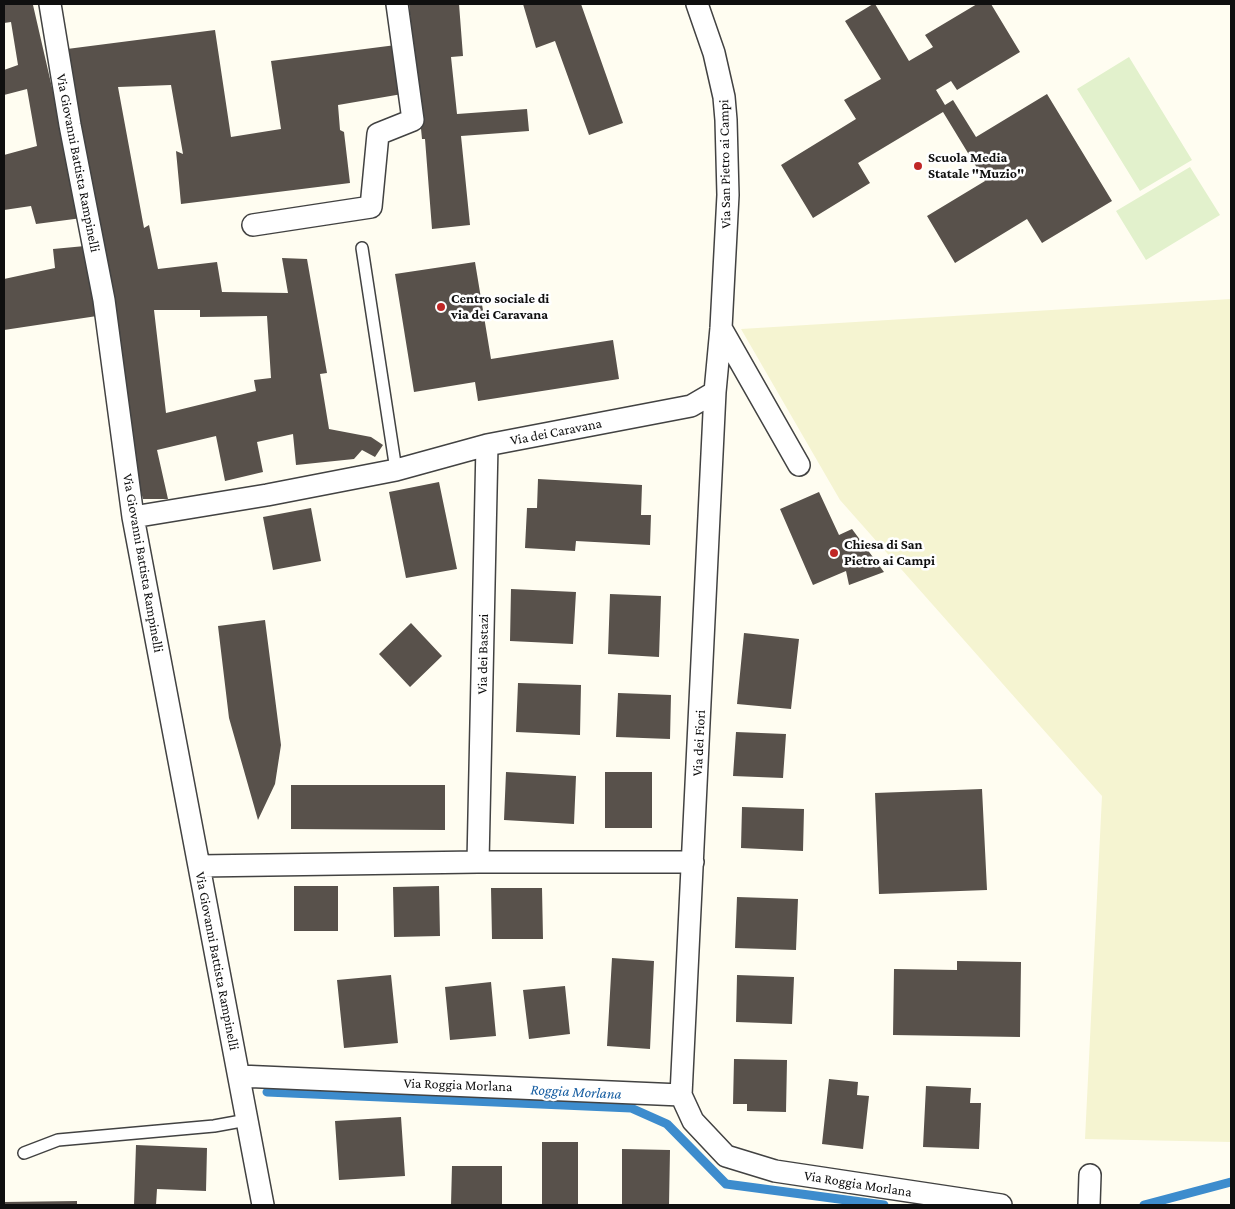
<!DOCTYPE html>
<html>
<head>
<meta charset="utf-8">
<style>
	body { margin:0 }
	#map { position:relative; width:1235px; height:1209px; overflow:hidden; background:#fffdf1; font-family:"Crimson Pro",serif }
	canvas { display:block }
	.frame { position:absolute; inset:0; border:5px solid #0f0f0f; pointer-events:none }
</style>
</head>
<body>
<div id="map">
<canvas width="1235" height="1209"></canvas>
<div class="frame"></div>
</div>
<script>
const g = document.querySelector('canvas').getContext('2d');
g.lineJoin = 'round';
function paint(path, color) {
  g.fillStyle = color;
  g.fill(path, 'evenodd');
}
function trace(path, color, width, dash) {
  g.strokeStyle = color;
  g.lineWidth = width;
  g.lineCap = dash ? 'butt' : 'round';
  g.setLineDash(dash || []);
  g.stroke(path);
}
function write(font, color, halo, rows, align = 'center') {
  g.font = font + ' "Crimson Pro",serif';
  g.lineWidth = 5;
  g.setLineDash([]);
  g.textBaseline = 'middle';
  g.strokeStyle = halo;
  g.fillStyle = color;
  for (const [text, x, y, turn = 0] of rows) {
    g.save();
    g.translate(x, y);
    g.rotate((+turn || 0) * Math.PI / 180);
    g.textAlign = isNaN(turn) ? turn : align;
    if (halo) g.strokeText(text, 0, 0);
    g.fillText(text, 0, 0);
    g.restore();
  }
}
paint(new Path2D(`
	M 1231,299 L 1231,1142 L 1085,1139 L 1102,796 L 840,500 L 741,329 Z`), '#f5f4d1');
paint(new Path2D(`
	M 1129,57 L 1192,160 L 1140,191 L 1077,89 Z
	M 1190,167 L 1220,215 L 1146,260 L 1116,211 Z`), '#e2f1cc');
trace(new Path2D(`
	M 267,1092 L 631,1108 L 667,1124 L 726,1184 L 884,1205
	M 1144,1205 L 1231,1182`), '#3d8ccd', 9);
paint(new Path2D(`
	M 4,4 L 33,5 L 82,218 L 36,224 L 31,206 L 4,210 L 4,155 L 37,146 L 27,89 L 4,95 L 4,70 L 18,65 L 11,22 L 4,23 Z
	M 409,4 L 459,4 L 463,56 L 451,57 L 457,114 L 527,109 L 529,131 L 461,136 L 470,225 L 432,229 L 425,139 L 422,139 Z
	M 523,4 L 581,4 L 623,123 L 589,135 L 555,41 L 536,48 Z
	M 873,4 L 875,4 L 909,61 L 933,47 L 925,35 L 977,4 L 991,4 L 1020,52 L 957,90 L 951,81 L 936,90 L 945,105 L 953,100 L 976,137 L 1047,94 L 1112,201 L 1042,243 L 1027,219 L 955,263 L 927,216 L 985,181 L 943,112 L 858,163 L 870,183 L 813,218 L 781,165 L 856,119 L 844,100 L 881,79 L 845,21 Z
	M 215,30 L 231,137 L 281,129 L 271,61 L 396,45 L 402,94 L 338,105 L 340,130 L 344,132 L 350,183 L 181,204 L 176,151 L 183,154 L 171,85 L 118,87 L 144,228 L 149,225 L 158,269 L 217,262 L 222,292 L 288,293 L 282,258 L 307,259 L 327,373 L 320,374 L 329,429 L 371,437 L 383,445 L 375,457 L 362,450 L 354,459 L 296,465 L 293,434 L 257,442 L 263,472 L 225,481 L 216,436 L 157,450 L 168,499 L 143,499 L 130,454 L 112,290 L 104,244 L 73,106 L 67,49 ZM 154,310 L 200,310 L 200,317 L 267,316 L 271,378 L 254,380 L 256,391 L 166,413 Z
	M 85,246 L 97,316 L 4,330 L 4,279 L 55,268 L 53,249 Z
	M 475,262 L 491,359 L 613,340 L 619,379 L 478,401 L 475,382 L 414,392 L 395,274 Z
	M 538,479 L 642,485 L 641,515 L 651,515 L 650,545 L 576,541 L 575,551 L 525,548 L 527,508 L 537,508 Z
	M 439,482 L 457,569 L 406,578 L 389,492 Z
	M 819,492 L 839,535 L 852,529 L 884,572 L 849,585 L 846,571 L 813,585 L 780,509 Z
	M 311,508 L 321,561 L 273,570 L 263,517 Z
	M 511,589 L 576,592 L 573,644 L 510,641 Z
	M 610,594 L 661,596 L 659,657 L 608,654 Z
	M 265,620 L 281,745 L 275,784 L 258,820 L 229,718 L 218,626 Z
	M 411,623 L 442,656 L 410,687 L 379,654 Z
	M 744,633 L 799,639 L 791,709 L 737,704 Z
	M 518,683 L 581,685 L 580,735 L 516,732 Z
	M 618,693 L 671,695 L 670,739 L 616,737 Z
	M 736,732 L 786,734 L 783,778 L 733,776 Z
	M 506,772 L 576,776 L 574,824 L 504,820 Z
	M 605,772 L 652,772 L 652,828 L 605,828 Z
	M 291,785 L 445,785 L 445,830 L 291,829 Z
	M 982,789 L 987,890 L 879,894 L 875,793 Z
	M 742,807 L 804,809 L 803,851 L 741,848 Z
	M 294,886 L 338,886 L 338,931 L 294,931 Z
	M 439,886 L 440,936 L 394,937 L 393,887 Z
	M 491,888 L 542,888 L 543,939 L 492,939 Z
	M 737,897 L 798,899 L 796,950 L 735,948 Z
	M 612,958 L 654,961 L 650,1049 L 607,1046 Z
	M 957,961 L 1021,962 L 1020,1037 L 893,1035 L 894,969 L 957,970 Z
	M 391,975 L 398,1043 L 344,1048 L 337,980 Z
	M 737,975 L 794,977 L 792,1024 L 736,1022 Z
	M 491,982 L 496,1036 L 450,1040 L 445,987 Z
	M 565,986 L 570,1034 L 529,1039 L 523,990 Z
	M 734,1059 L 787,1060 L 786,1112 L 747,1111 L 747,1104 L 733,1104 Z
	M 829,1079 L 858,1082 L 857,1095 L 869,1096 L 863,1149 L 822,1144 Z
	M 926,1086 L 971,1088 L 970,1103 L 981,1103 L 979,1149 L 923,1147 Z
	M 401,1117 L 405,1176 L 339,1180 L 335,1121 Z
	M 542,1142 L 578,1142 L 578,1205 L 542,1205 Z
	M 136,1145 L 207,1148 L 206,1191 L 157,1189 L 156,1205 L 134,1205 Z
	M 622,1149 L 670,1150 L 669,1205 L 622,1205 Z
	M 452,1166 L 502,1166 L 502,1205 L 451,1205 Z
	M 77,1201 L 77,1205 L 4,1205 L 4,1202 Z`), '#58514b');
const lane = new Path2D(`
	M 362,248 L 396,470
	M 24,1153 L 58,1140 L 214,1126 L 247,1120`);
const street = new Path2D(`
	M 50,4 L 70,125 L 104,300 L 133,517 L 263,1205
	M 697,4 L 714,53 L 724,97 L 726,120 L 728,195 L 721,328 L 715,392 L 681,1095 L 693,1121 L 726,1156 L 775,1171 L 1001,1205
	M 253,225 L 371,207 L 378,134 L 413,120 L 397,4
	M 721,328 L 799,465
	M 133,517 L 267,495 L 396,470 L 487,445 L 691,406 L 715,392
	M 478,862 L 487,445
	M 199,866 L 478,862 L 693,862
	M 239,1076 L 681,1095
	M 1089,1205 L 1090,1175`);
trace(lane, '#424242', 14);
trace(street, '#424242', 24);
trace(lane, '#fff', 11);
trace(street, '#fff', 21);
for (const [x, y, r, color] of [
	[918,166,5,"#c02726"],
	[441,307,5,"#c02726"],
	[834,553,5,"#c02726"]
]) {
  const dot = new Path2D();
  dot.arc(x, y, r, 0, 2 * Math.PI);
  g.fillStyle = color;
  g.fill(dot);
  trace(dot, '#fff', 2);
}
write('bold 14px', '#0f0f0f', '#fff', [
	["Scuola Media",928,158],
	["Statale \"Muzio\"",928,174],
	["Centro sociale di",451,299],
	["via dei Caravana",451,315],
	["Chiesa di San",844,545],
	["Pietro ai Campi",844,561]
], 'left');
write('14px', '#0f0f0f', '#fff', [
	["Via Giovanni Battista Rampinelli",78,163,79],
	["Via San Pietro ai Campi",725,164,-91],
	["Via dei Caravana",556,432,-11],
	["Via Giovanni Battista Rampinelli",143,563,80],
	["Via dei Bastazi",483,654,-89],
	["Via dei Fiori",699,743,-87],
	["Via Giovanni Battista Rampinelli",217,961,79],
	["Via Roggia Morlana",458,1085,2],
	["Via Roggia Morlana",858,1184,9]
]);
write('italic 15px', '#175ea2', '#fff', [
	["Roggia Morlana",576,1092,3]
]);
</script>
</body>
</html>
